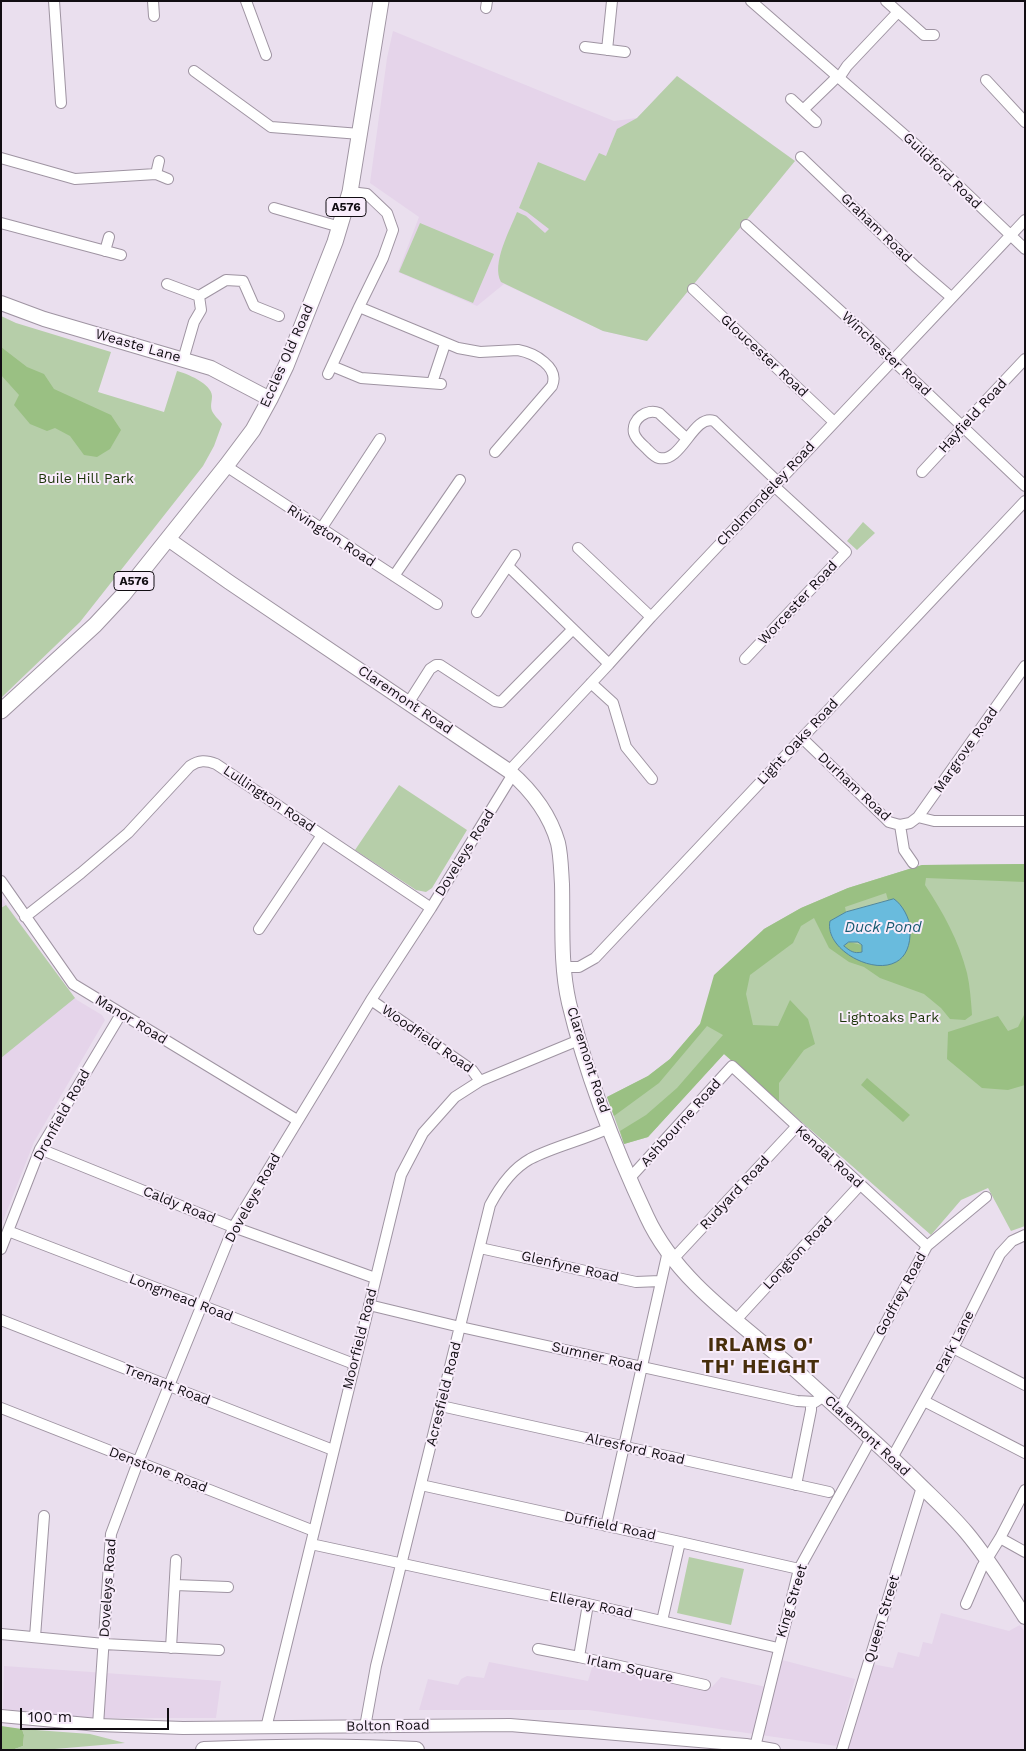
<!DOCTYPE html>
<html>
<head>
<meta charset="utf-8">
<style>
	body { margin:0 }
	#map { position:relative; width:1026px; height:1751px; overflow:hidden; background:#eadfee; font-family:"Work Sans",sans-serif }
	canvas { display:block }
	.frame { position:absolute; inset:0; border:2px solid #110d12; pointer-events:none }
	.scale { position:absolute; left:20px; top:1708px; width:149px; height:22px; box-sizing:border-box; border:2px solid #110d12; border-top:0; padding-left:6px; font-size:15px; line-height:18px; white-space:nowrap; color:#110d12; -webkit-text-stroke:4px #f8ecfb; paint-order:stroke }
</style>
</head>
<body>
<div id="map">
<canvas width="1026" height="1751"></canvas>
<div class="frame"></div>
<div class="scale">100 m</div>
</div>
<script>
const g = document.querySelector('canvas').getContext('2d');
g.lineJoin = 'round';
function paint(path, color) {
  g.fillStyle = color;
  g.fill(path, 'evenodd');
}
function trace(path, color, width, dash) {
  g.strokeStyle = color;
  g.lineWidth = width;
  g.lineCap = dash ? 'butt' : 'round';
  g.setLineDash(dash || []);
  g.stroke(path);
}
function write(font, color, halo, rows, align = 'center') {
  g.font = font + ' "Work Sans",sans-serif';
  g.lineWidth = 4;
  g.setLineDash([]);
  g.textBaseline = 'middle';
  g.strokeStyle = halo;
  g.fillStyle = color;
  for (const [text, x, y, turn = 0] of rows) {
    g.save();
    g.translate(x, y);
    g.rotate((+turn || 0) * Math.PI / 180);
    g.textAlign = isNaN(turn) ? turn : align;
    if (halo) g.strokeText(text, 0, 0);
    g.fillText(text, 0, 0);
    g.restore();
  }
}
paint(new Path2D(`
	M 393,31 L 614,121 L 637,118 L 677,76 L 795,161 L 647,341 L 603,331 L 504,284 L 477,306 L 398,272 L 419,217 L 370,183 L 387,58 Z
	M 1,897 L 70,993 L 77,1000 L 102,1015 L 105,1020 L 34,1142 L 1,1226 Z
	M 941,1613 L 1009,1631 L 1020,1625 L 1025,1632 L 1025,1750 L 846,1749 L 872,1664 L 893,1668 L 898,1652 L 919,1657 L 923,1642 L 932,1644 Z
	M 782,1660 L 855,1679 L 837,1746 L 588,1710 L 419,1710 L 428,1679 L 458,1685 L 461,1679 L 467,1676 L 484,1678 L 489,1662 L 588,1681 L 593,1664 L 712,1687 L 721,1677 L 775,1689 Z
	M 4,1666 L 221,1681 L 216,1718 L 91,1718 L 3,1709 Z`), '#e5d4ea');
paint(new Path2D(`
	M 677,76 L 795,161 L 647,341 L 603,331 L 501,282 C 491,264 510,230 517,212 L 526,216 L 545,233 L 549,229 L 527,212 L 519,208 L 538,162 L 585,181 L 599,153 L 606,156 L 617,129 L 637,118 Z
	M 420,223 L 494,254 L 473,303 L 399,272 Z
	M 1,316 L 16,323 L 111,352 L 98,392 L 164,412 L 177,371 C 186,373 212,384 212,396 C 212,402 210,405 212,411 C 215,417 219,419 222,424 L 214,446 L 203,466 L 80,622 L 1,698 Z
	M 863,522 L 875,533 L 857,550 L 847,541 Z
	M 399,785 L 467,830 L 432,888 L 426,892 L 416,890 L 355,850 Z
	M 1025,864 L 1025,1226 L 1011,1231 L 988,1188 L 961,1200 L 931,1235 L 724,1054 L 648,1137 L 624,1144 L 607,1097 L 648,1076 L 670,1059 L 700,1024 L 764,929 L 801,908 L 848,888 L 922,865 Z
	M 6,905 L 75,998 L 1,1058 L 1,908 Z
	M 689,1557 L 744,1569 L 731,1625 L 677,1613 Z
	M 22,1729 L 90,1734 L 125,1743 L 43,1750 L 12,1750 L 23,1746 L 24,1735 Z`), '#b6cea9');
paint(new Path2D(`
	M 1,347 L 27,367 L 44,374 L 54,389 L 111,415 L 121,430 L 110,449 L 97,457 L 84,455 L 70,436 L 55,428 L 47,431 L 30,424 L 14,405 L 19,395 L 1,375 Z
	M 1025,864 L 1025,882 L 926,878 L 925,885 C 943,912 959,941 967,973 C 970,986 971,1001 972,1015 L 965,1020 L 950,1019 L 941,1008 L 924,994 L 880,978 L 864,967 L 849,962 L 829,948 L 814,918 L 801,926 L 793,943 L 750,975 L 746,994 L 753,1025 L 778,1026 L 790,1000 L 808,1019 L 815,1044 L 804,1050 L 779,1083 L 779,1102 L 724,1054 L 648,1137 L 624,1144 L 620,1131 L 646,1115 L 677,1088 L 723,1035 L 707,1026 L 659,1083 L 614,1116 L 607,1097 L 648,1076 L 670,1059 L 700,1024 L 714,975 L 764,929 L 801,908 L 848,888 L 922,865 ZM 886,893 L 888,900 L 894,899 L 871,965 C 854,956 825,945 830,921 L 846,912 L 845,907 Z
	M 849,942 L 862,945 L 862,952 C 854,954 850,951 844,946 Z
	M 1025,1013 L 1025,1085 L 1008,1090 L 982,1088 L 947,1059 L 948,1032 L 998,1016 L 1008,1031 L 1018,1027 Z
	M 867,1078 L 910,1115 L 903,1122 L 861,1085 Z
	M 1,1726 L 22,1729 L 24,1735 L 23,1746 L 12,1750 L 1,1750 Z`), '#9ac083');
const water = new Path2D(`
	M 894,899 C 902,904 910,919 910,928 C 914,996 822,958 830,921 L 846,912 ZM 849,942 L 858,942 L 862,945 L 862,952 C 854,954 850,951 844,946 Z`);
paint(water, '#69bbdd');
trace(water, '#4f87a0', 1);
const minor = new Path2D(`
	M 54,1 L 61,103
	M 153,1 L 154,16
	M 246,1 L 266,55
	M 751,1 L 916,145 L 1025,249
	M 886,1 L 924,35 L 934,35
	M 486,8 L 487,1
	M 585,47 L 625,52
	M 607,50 L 612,1
	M 194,71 L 271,127 L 360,134
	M 839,78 L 847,66 L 898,12
	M 986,80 L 1025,122
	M 791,99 L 816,122
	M 803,110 L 837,77
	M 801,157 L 916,267 L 951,297
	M 1,158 L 75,179 L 156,174 L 168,179
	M 156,174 L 159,161
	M 274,208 L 340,227
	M 1,223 L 121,255
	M 746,225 L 859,328 L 1025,486
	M 105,251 L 109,237
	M 167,284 L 199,296 L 201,310 L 194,322 L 183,360
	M 693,289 L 834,422
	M 199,296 L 226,280 L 243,281 L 254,306 L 279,316
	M 359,307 L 458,348 L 480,352 L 518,350 C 534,353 560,367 552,386 L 495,452
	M 332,366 L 361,378 L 441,384
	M 328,374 L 359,307 L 383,258 L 393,230 L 387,213 L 367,194 L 350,192
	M 432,383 L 445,344
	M 687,439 L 659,413 C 647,408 631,419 634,433 C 636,440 642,444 646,448 C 650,452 654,457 659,458 C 682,463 693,414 714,421 L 778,482
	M 226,466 L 437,604
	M 922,472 L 960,431 L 962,426 L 1025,359
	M 321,529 L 380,439
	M 578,548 L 651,617
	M 508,566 L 609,664
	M 394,576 L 460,480
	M 477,612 L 515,555
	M 745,659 L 846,552 L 774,486
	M 591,683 L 613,703 L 626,747 L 652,779
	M 409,702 L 430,669 L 436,665 L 440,665 L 495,701 L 501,702 L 573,629
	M 802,738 L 885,818 L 889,822 L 900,825 L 904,850 L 913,863
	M 509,771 L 609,664 L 651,617 L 1025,220
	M 918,817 L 934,821 L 1025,821
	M 900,825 L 910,823 L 918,817 L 1025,666
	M 1,881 L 73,984 L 297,1120
	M 25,917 L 81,873 L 128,833 L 190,766 C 199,760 206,760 216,764 L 431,908
	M 259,929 L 322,835
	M 564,967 L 579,967 L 595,958 L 1025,501
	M 371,1000 L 472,1070 L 480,1081
	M 40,1149 L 228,1225 L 375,1278
	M 629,1179 L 732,1066 L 927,1246
	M 8,1231 L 354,1364
	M 480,1248 L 636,1282 L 660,1281
	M 1,1249 L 40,1149 L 121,1014
	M 674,1258 L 796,1127
	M 369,1305 L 456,1326 L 797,1401 L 815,1402 L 824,1396
	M 1,1320 L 333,1450
	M 735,1321 L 860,1185
	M 953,1348 L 1025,1385
	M 924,1401 L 1025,1453
	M 441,1406 L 829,1492
	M 1,1408 L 314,1531
	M 839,1410 L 927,1246 L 986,1197
	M 892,1458 L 953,1348 L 1000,1254 L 1012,1241 L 1025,1235
	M 421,1485 L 680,1542 L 799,1569
	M 796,1485 L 811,1410 L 811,1403
	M 606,1526 L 668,1251
	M 1000,1538 L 1025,1552
	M 311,1544 L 588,1604 L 778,1648
	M 175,1585 L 228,1587
	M 588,1604 L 579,1657 L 705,1685
	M 966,1604 L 982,1567 L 1000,1538 L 1025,1490
	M 662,1621 L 680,1542
	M 1,1634 L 104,1644 L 219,1650
	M 35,1637 L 44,1516
	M 171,1648 L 176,1560
	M 538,1649 L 579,1657
	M 98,1725 L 111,1534 L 138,1462 L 234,1226 L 371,1000 L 431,908 L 513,774
	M 365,1727 L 376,1666 L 490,1205 C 499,1188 512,1169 530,1159 C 555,1146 584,1140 609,1128
	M 266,1728 L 401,1175 L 423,1133 L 455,1097 L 480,1081 L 579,1040
	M 755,1747 L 799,1569 L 871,1439
	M 842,1750 L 922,1487`);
const tertiary = new Path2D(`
	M 1,1716 L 98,1725 L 183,1728 L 510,1725 L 746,1745 L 774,1750`);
const secondary = new Path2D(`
	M 1,303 L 44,319 L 211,368 L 270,399
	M 168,539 L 229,582 L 509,771 C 531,790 550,815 558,843 C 561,856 561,870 562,884 C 563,923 560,964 569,1003 C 586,1074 616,1151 647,1217 C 678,1284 747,1327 801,1375 C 839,1410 878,1444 915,1480 C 932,1497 950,1513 966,1532 C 988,1558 1006,1588 1025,1617`);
const primary = new Path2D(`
	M 1,711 L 95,625 L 123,595 L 226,466 L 253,430 L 270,399 L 286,366 L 335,242 L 350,192 L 381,1`);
const trunk = new Path2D(`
	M 204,1750 C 275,1747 346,1746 416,1750`);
trace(minor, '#9f94a2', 12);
trace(tertiary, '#9f94a2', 14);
trace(secondary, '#9f94a2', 16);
trace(primary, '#9f94a2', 17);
trace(trunk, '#9f94a2', 18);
trace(minor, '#fff', 10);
trace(tertiary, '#fff', 12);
trace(secondary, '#fff', 14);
trace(primary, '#fff', 15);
trace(trunk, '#fff', 16);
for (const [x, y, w] of [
	[346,207,40],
	[134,581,40]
]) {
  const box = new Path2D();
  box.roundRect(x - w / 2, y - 9.5, w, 19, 4);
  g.fillStyle = '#f8ecfb';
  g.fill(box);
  trace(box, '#110d12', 1);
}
write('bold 12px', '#110d12', null, [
	["A576",346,207],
	["A576",134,581]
]);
write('14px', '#110d12', '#f8ecfb', [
	["Guildford Road",942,171,44],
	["Graham Road",876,228,44],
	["Weaste Lane",138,346,16],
	["Winchester Road",886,354,43],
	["Eccles Old Road",287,356,-66],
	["Gloucester Road",764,356,43],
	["Hayfield Road",973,416,-48],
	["Cholmondeley Road",766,494,-47],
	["Rivington Road",331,536,33],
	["Worcester Road",798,603,-47],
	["Claremont Road",405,700,34],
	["Light Oaks Road",798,742,-47],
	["Margrove Road",966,750,-55],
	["Durham Road",854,787,43],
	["Lullington Road",269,799,34],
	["Doveleys Road",465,853,-58],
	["Manor Road",131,1020,31],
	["Woodfield Road",427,1039,35],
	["Claremont Road",588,1060,72],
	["Dronfield Road",62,1115,-61],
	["Ashbourne Road",681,1123,-48],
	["Kendal Road",829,1157,42],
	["Rudyard Road",735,1193,-47],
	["Doveleys Road",253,1198,-61],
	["Caldy Road",179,1205,22],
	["Longton Road",798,1253,-47],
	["Glenfyne Road",570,1267,13],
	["Godfrey Road",901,1294,-62],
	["Longmead Road",181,1298,21],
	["Moorfield Road",360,1339,-76],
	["Park Lane",955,1342,-63],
	["Sumner Road",597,1357,13],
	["Trenant Road",167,1385,21],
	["Acresfield Road",444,1394,-76],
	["Claremont Road",867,1436,43],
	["Alresford Road",635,1449,13],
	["Denstone Road",158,1470,21],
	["Duffield Road",610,1526,12],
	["Doveleys Road",108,1588,-86],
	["King Street",792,1601,-73],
	["Elleray Road",591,1605,12],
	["Queen Street",882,1619,-73],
	["Irlam Square",630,1669,12],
	["Bolton Road",388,1726,-1]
]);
write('14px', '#1b3408', '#f8ecfb', [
	["Buile Hill Park",86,479],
	["Lightoaks Park",889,1018]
]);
write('italic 15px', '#175a71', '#f8ecfb', [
	["Duck Pond",883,928]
]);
g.letterSpacing = '1px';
write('bold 19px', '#472e0b', '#f8ecfb', [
	["IRLAMS O'",761,1345],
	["TH' HEIGHT",761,1367]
]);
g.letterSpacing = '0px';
</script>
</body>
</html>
